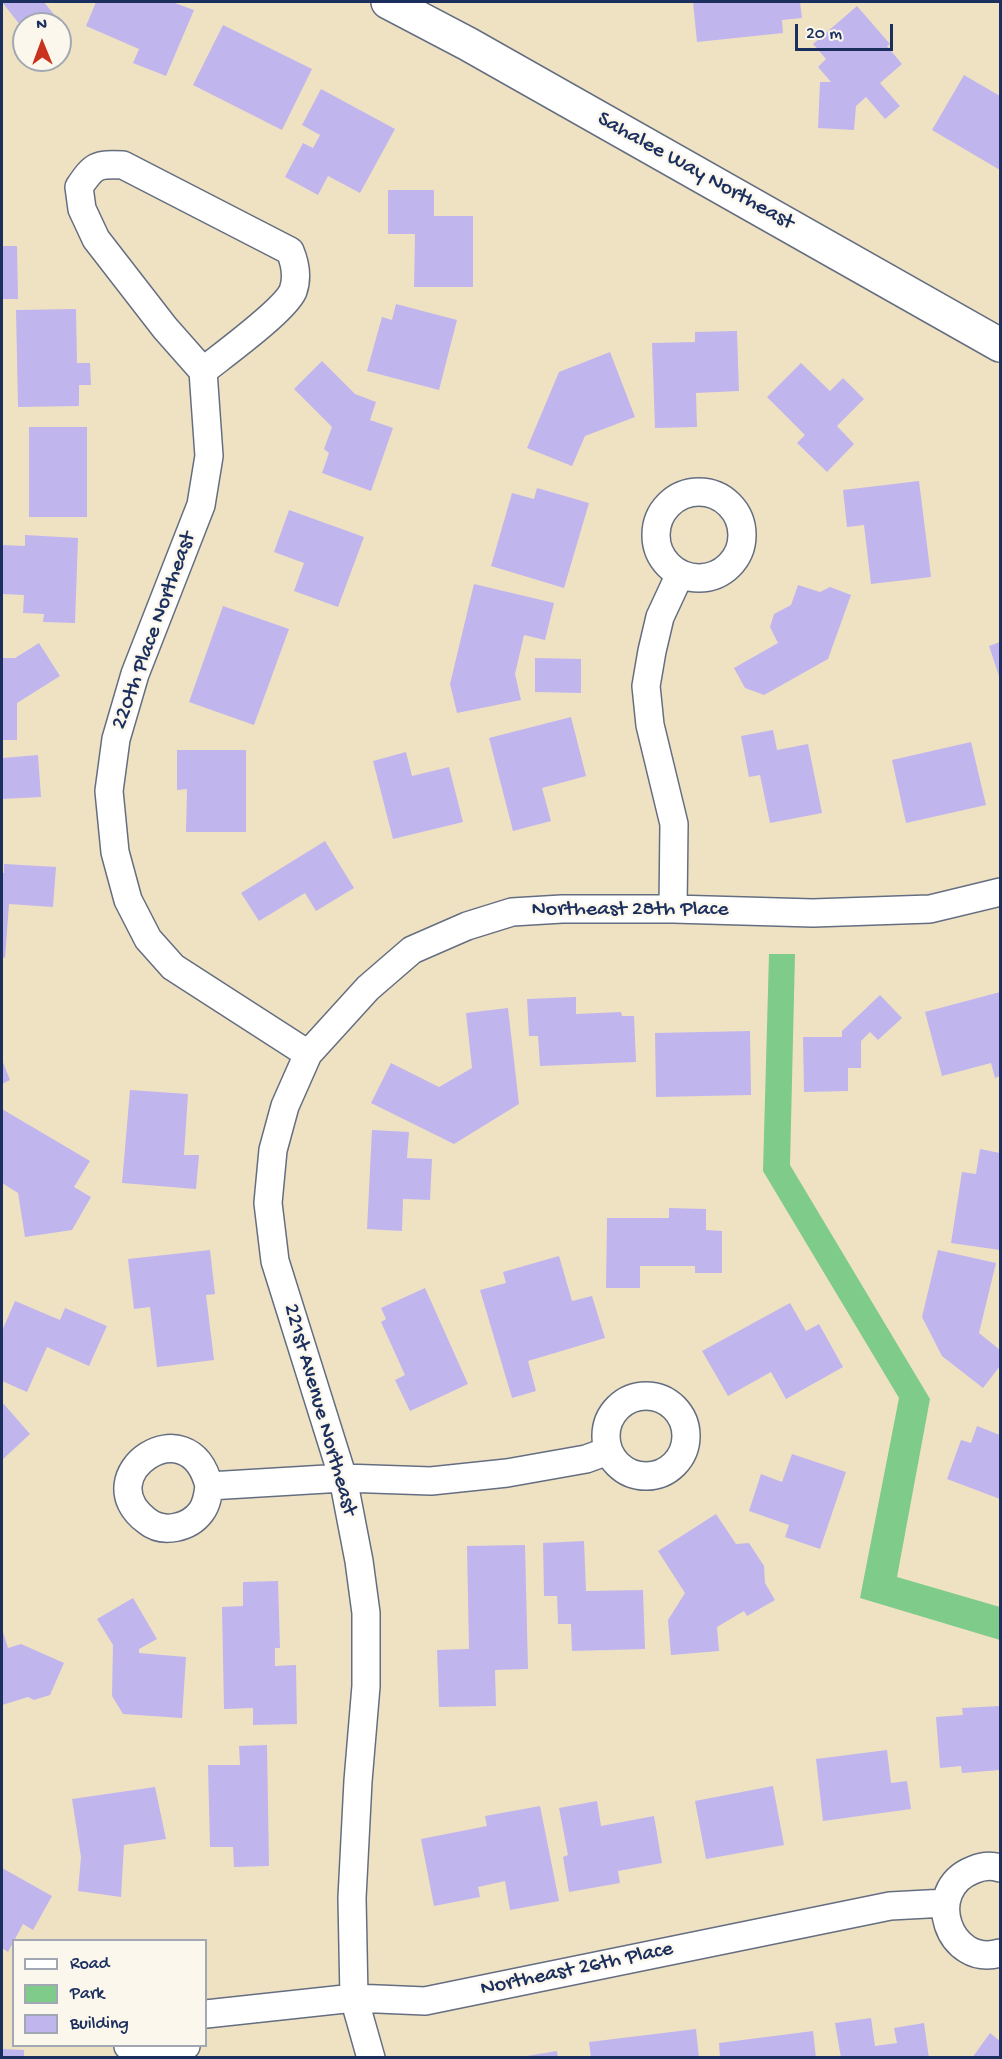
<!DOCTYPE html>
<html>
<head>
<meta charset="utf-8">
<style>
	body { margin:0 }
	#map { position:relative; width:1002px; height:2059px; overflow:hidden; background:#efe2c3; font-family:"Gochi Hand",sans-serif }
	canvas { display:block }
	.frame { position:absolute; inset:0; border:3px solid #1b2f5e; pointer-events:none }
	.legend { position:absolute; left:12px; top:1939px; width:195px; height:108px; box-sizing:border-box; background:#fbf7ec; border:2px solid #a1a7b3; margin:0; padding:8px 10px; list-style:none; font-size:18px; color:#1b2f5e }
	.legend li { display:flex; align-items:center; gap:12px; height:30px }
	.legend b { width:30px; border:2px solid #a1a7b3 }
	.north { position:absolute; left:12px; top:12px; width:60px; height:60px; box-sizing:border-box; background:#fbf7ec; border:2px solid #a1a7b3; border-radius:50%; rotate:359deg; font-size:16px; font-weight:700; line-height:24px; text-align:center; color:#1b2f5e }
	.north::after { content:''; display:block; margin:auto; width:21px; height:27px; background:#c8321e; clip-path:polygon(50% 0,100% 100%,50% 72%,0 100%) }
	.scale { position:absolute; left:795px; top:24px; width:98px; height:27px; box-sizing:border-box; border:3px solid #1b2f5e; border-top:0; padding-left:8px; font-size:18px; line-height:21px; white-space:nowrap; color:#1b2f5e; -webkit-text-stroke:4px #fbf7ec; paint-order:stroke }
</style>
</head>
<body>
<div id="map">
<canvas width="1002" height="2059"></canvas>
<div class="frame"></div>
<ul class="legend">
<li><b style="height:8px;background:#fff"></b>Road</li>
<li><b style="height:16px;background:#7ecb8a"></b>Park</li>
<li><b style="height:16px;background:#c1b5ee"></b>Building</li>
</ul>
<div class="north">N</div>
<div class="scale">20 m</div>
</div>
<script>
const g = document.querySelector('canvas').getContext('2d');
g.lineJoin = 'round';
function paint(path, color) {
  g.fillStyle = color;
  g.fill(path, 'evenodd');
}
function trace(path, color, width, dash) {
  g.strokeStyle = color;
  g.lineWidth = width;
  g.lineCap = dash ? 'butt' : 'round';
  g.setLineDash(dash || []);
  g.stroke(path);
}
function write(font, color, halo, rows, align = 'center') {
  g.font = font + ' "Gochi Hand",sans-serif';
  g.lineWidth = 5;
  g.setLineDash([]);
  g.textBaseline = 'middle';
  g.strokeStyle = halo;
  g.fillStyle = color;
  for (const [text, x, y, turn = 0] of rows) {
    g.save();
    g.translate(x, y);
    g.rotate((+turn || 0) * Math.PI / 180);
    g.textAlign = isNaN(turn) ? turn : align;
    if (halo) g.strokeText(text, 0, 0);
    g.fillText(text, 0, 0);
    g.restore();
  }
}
paint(new Path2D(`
	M 769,954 L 795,954 L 790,1165 L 930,1399 L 897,1577 L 1000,1607 L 1000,1640 L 860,1598 L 899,1398 L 763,1171 Z`), '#7ecb8a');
paint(new Path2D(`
	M 2,2 L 44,2 L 56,17 L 47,24 L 24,24 L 24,30 Z
	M 96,2 L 172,2 L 194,10 L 166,76 L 133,63 L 139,49 L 86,26 Z
	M 693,2 L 800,2 L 802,18 L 782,20 L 783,33 L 697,42 Z
	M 857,6 L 890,44 L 887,46 L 902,64 L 880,83 L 900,106 L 885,119 L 866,97 L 856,106 L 854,130 L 818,128 L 820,82 L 831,82 L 818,67 L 826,59 L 813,44 Z
	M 223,25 L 312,69 L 282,130 L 193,85 Z
	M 964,75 L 1000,96 L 1000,170 L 932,130 Z
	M 321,89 L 395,129 L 360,193 L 328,176 L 318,195 L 285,177 L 303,143 L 313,148 L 320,135 L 302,125 Z
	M 388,190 L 434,190 L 434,216 L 473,216 L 473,287 L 414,287 L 415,234 L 388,234 Z
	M 2,246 L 17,246 L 18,299 L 2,299 Z
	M 396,304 L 457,320 L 439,390 L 367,371 L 382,317 L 392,320 Z
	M 76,309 L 77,363 L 90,363 L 91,385 L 79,385 L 79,406 L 18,407 L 16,310 Z
	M 737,331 L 739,391 L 696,393 L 697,427 L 655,428 L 652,343 L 695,342 L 695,332 Z
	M 610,352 L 635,417 L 585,436 L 572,466 L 527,448 L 559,372 Z
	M 322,361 L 355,394 L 376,402 L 370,420 L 393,428 L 371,491 L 322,473 L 329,453 L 324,449 L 332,427 L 294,389 Z
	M 801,363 L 830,391 L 843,378 L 864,399 L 837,426 L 854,444 L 827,472 L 797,443 L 805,435 L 767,397 Z
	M 29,427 L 87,427 L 87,517 L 29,517 Z
	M 919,481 L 931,577 L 871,584 L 864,525 L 847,527 L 843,490 Z
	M 537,488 L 589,503 L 564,588 L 491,566 L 512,493 L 534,499 Z
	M 289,510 L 364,537 L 338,607 L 294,591 L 304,563 L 274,552 Z
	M 25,535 L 78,538 L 75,623 L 43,622 L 44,614 L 23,613 L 24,595 L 2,594 L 2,545 L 25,546 Z
	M 474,584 L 554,603 L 545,640 L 524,635 L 515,674 L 521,700 L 457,713 L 450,684 Z
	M 798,585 L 820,592 L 830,587 L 851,595 L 828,659 L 764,695 L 745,688 L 734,668 L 778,643 L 770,627 L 774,614 L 791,605 Z
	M 223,606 L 289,629 L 254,725 L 189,702 Z
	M 1000,642 L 1000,679 L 989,646 Z
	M 39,643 L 60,676 L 17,703 L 17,740 L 2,740 L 2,658 L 15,658 Z
	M 535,658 L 581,659 L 581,693 L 535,692 Z
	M 571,717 L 586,776 L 542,788 L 551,821 L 513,831 L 489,738 Z
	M 773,730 L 777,750 L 808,744 L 822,813 L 770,823 L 760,775 L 749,777 L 741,736 Z
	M 971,742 L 986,805 L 906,823 L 892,760 Z
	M 177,750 L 246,750 L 246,832 L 186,832 L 187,789 L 177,790 Z
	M 406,752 L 412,776 L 449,767 L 463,822 L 393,839 L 373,761 Z
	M 38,755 L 41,797 L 2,799 L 2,758 Z
	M 325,841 L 354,888 L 316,911 L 305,893 L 259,921 L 241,893 Z
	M 4,864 L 56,867 L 53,907 L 9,904 L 5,958 L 2,957 L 2,873 L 4,873 Z
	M 1000,992 L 1000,1076 L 995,1078 L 991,1063 L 942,1076 L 925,1012 Z
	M 880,995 L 902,1018 L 878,1040 L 870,1032 L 861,1041 L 861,1068 L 848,1068 L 848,1091 L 804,1092 L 803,1037 L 842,1037 L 842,1031 Z
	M 576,997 L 576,1014 L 621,1012 L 622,1016 L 634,1016 L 636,1062 L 540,1066 L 538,1036 L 529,1036 L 527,999 Z
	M 508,1008 L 519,1104 L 454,1144 L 371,1103 L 391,1063 L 439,1087 L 472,1068 L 466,1013 Z
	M 750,1031 L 751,1095 L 656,1097 L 655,1033 Z
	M 2,1060 L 10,1080 L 2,1084 Z
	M 130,1090 L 188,1094 L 184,1155 L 199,1155 L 196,1189 L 122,1183 Z
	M 2,1109 L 90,1161 L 74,1187 L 91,1197 L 72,1230 L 25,1237 L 18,1193 L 2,1183 Z
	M 372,1130 L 409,1132 L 407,1158 L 432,1159 L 430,1200 L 403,1199 L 402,1231 L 367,1229 Z
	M 980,1149 L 1000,1153 L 1000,1250 L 951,1243 L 962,1172 L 976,1174 Z
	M 669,1208 L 706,1209 L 706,1230 L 722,1231 L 722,1273 L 695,1273 L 695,1266 L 640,1266 L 640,1288 L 606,1288 L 607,1218 L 669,1218 Z
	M 210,1250 L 215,1294 L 206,1295 L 214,1360 L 157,1367 L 150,1307 L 134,1309 L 128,1259 Z
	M 938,1250 L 996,1263 L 979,1333 L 1000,1350 L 1000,1366 L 983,1388 L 942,1356 L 922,1317 Z
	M 559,1256 L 572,1301 L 592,1296 L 605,1338 L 528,1361 L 536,1391 L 512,1398 L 480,1290 L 506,1283 L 503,1272 Z
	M 425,1288 L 468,1384 L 410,1411 L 395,1380 L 405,1375 L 381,1322 L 386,1319 L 381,1308 Z
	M 15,1301 L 60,1320 L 65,1308 L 107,1326 L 89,1366 L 47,1347 L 27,1392 L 2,1381 L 2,1331 Z
	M 790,1303 L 806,1331 L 819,1324 L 843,1367 L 786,1399 L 771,1372 L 728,1396 L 702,1351 Z
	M 2,1402 L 30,1434 L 2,1460 Z
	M 977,1426 L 1000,1435 L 1000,1499 L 947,1479 L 961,1440 L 971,1443 Z
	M 792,1454 L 846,1472 L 820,1549 L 785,1537 L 789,1525 L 749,1511 L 761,1474 L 782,1482 Z
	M 716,1514 L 736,1544 L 749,1543 L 764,1566 L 765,1583 L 775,1600 L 747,1616 L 744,1611 L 717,1627 L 719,1651 L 671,1655 L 668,1620 L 685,1593 L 658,1551 Z
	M 584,1541 L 586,1591 L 643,1590 L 645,1649 L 572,1651 L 571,1624 L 558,1624 L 557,1596 L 544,1596 L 543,1543 Z
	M 525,1545 L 528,1669 L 495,1670 L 496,1706 L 439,1707 L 437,1650 L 469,1649 L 467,1546 Z
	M 278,1581 L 280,1648 L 275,1648 L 275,1666 L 296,1665 L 297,1724 L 253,1725 L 253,1708 L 224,1709 L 222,1607 L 243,1606 L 243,1582 Z
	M 133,1598 L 157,1639 L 139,1649 L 139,1653 L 186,1657 L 182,1718 L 123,1714 L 112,1696 L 113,1645 L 97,1619 Z
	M 2,1629 L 8,1648 L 21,1644 L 64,1663 L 50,1695 L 34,1700 L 28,1697 L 2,1705 Z
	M 1000,1706 L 1000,1770 L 962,1773 L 961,1766 L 940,1768 L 936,1717 L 963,1715 L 962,1708 Z
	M 267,1745 L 269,1866 L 234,1867 L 233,1847 L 210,1847 L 208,1765 L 240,1765 L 239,1746 Z
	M 887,1750 L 891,1783 L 907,1781 L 911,1809 L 823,1821 L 816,1759 Z
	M 773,1786 L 784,1845 L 706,1859 L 695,1801 Z
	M 155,1787 L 166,1839 L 124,1845 L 121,1897 L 78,1891 L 81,1857 L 72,1799 Z
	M 597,1801 L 601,1826 L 654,1816 L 662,1863 L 618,1871 L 620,1883 L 569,1892 L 563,1857 L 568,1855 L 559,1808 Z
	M 540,1806 L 559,1901 L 510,1910 L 505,1881 L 478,1887 L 480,1897 L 434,1906 L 421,1839 L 487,1826 L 485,1816 Z
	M 2,1868 L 52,1896 L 33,1930 L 23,1924 L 8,1952 L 2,1948 Z
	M 871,2018 L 875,2046 L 897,2043 L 894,2028 L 924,2023 L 929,2058 L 841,2058 L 835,2023 Z
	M 696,2029 L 699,2058 L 591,2058 L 589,2042 Z
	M 813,2031 L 816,2058 L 720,2058 L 719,2043 Z
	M 990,2033 L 1000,2041 L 1000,2058 L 972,2058 Z
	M 2,2049 L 24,2050 L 24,2058 L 2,2058 Z
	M 557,2051 L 558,2058 L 527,2058 L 527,2056 Z`), '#c1b5ee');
const street = new Path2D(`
	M 203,371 L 165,328 L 96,239 L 82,209 L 79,187 C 94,165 96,164 123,165 L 290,251 C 295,263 298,277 293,291 C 284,311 223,355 203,371 L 209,456 L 201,505 L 135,674 L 116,739 L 109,791 L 115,852 L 128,900 L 148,939 L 173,967 L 308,1054
	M656 535a43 43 0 1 1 86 0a43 43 0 1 1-86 0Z
	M 673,909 L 674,824 L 650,725 L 646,686 L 652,651 L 660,617 L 680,574
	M606 1436a40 40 0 1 1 80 0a40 40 0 1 1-80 0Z
	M 209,1486 C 189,1404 86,1476 147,1521 C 163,1534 189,1528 201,1512 C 207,1504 208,1495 209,1486 L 343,1478 L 431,1481 L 507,1473 L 586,1459 L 608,1451
	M 1000,1868 C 991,1865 982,1866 973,1870 C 922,1890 949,1968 1000,1953
	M 206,2014 L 354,1998 L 425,2001 L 890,1906 L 946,1903
	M 128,2046 L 141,2055 L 151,2058
	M 163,2058 L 180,2051 L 186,2046
	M 371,2058 L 354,1998 L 352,1898 L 358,1781 L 366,1686 L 366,1613 L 359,1561 L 343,1478 L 275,1261 L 268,1203 L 273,1150 L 285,1106 L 308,1054 L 368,988 L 412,950 L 467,926 L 512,912 L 562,909 L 673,909 L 813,913 L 930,909 L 1000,892`);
const secondary = new Path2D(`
	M 388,2 L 468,44 L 1000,345`);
trace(street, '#656e81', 30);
trace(secondary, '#656e81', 36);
trace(street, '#fff', 27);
trace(secondary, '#fff', 33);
write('22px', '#1b2f5e', '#fbf7ec', [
	["Sahalee Way Northeast",695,172,29],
	["220th Place Northeast",155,631,-70],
	["Northeast 28th Place",630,911],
	["221st Avenue Northeast",319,1410,74],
	["Northeast 26th Place",577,1970,-12]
]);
</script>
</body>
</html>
